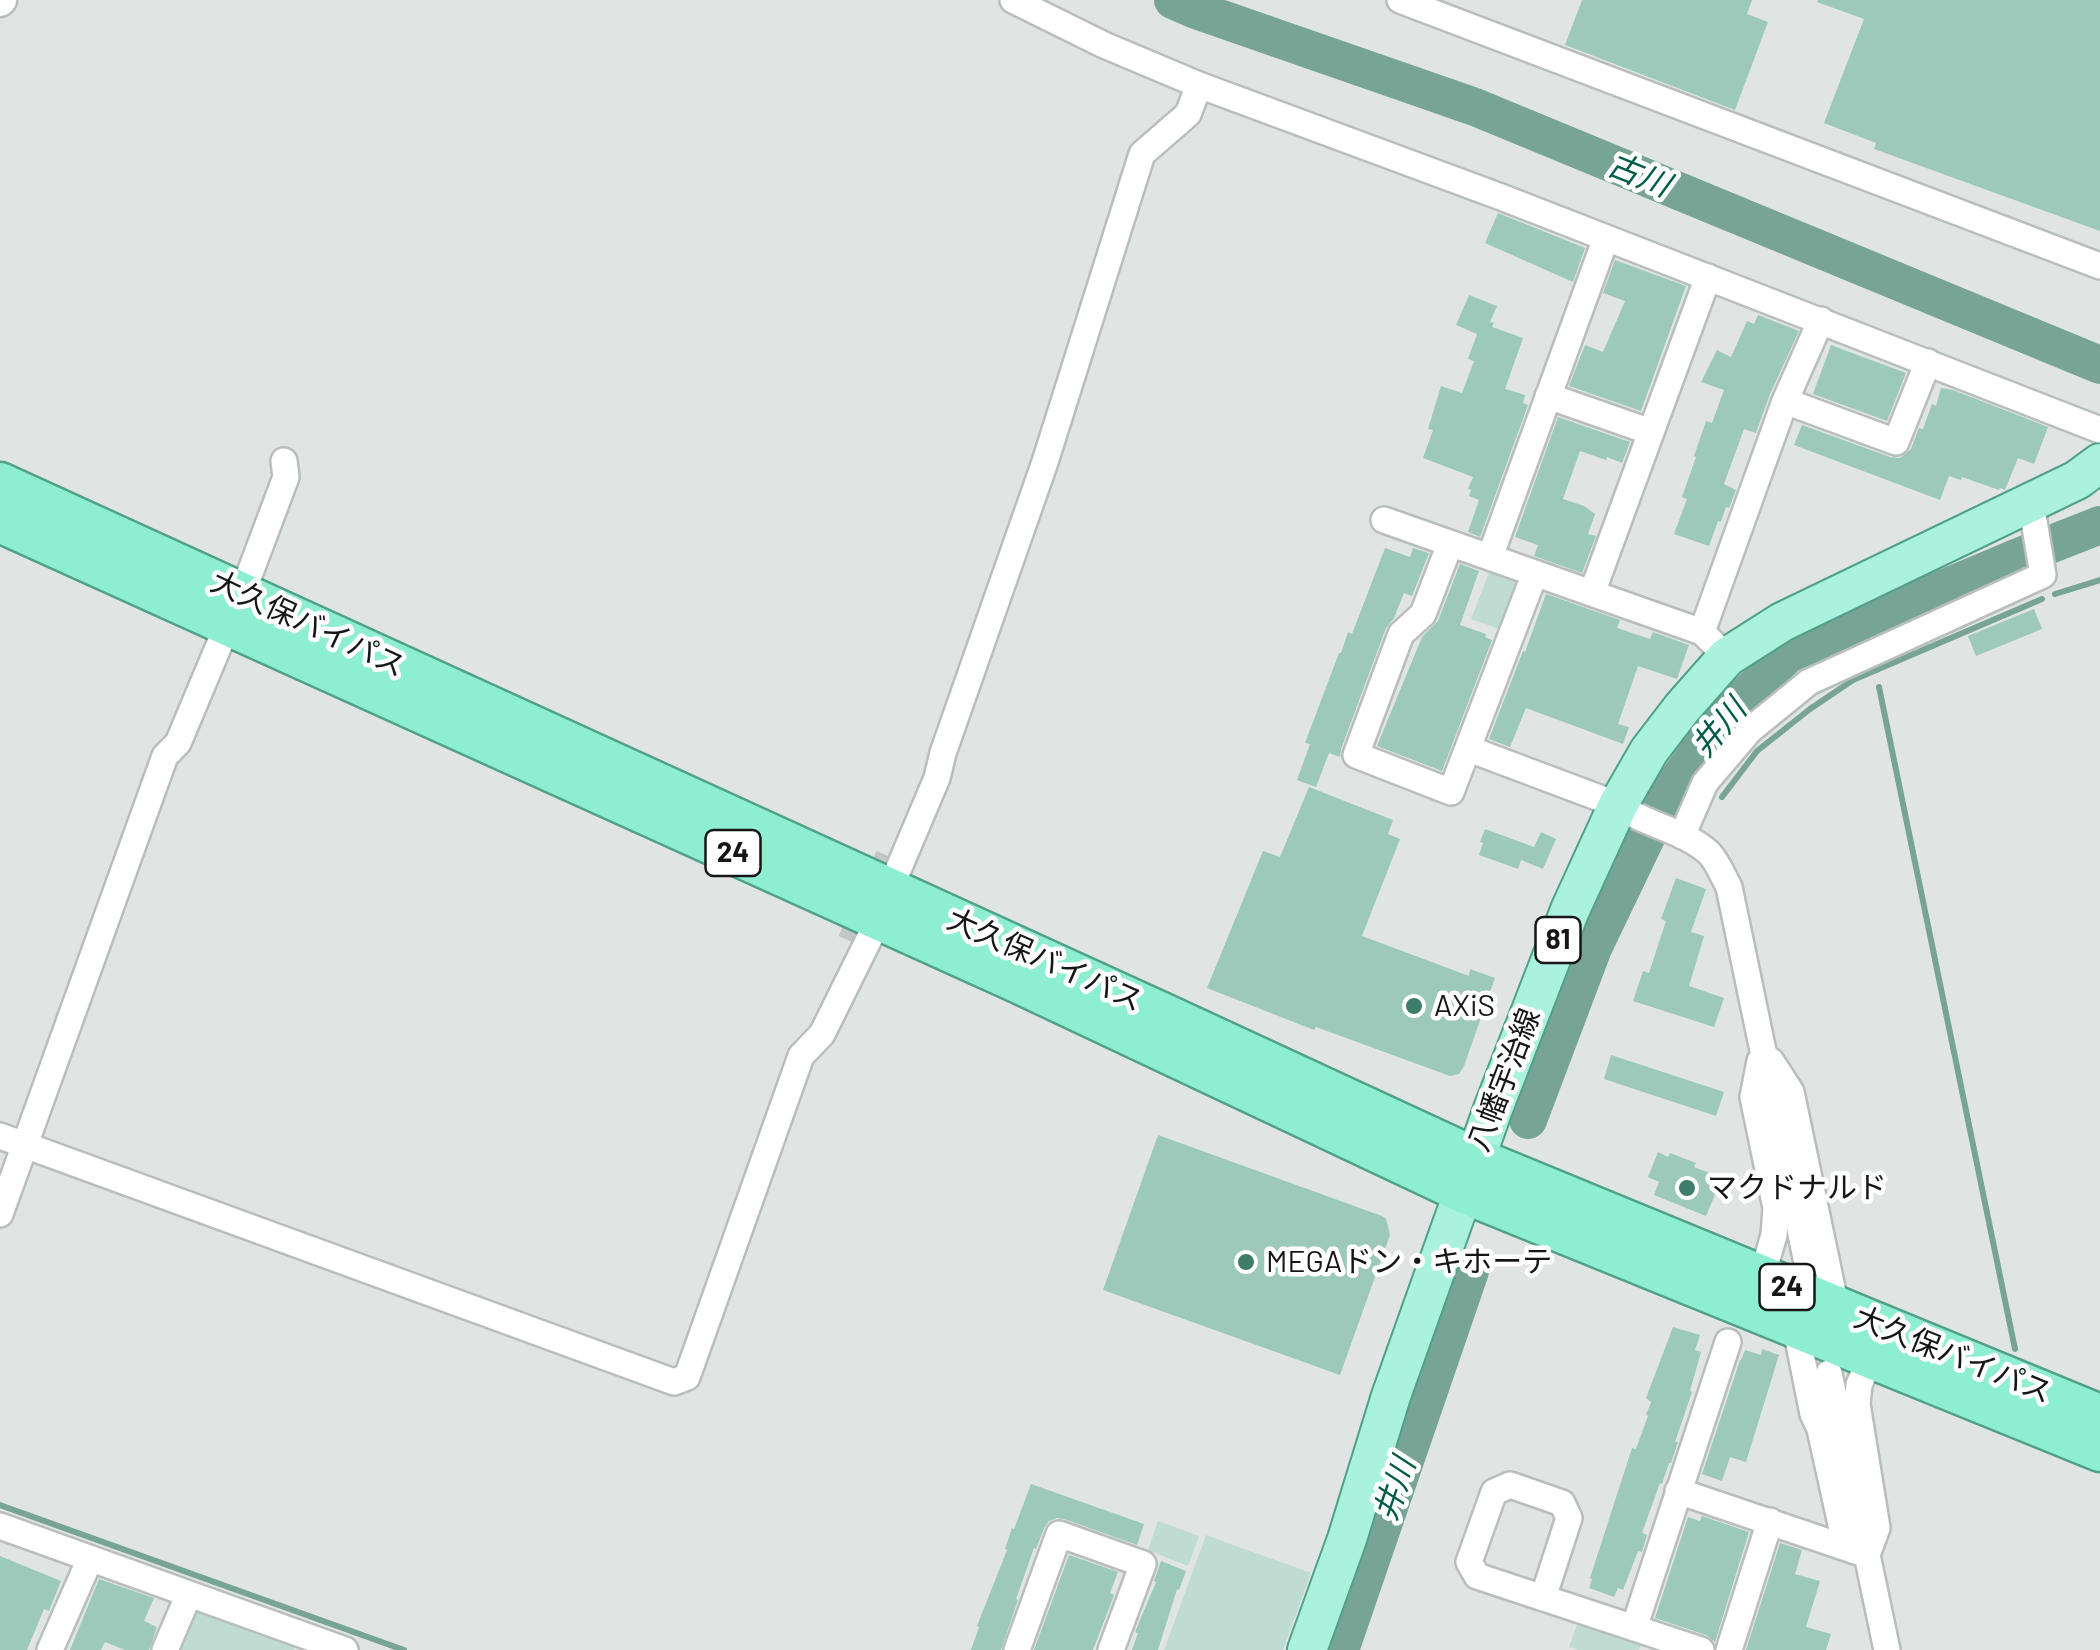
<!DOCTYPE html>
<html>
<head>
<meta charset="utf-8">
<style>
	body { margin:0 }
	canvas { display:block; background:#e0e5e3 }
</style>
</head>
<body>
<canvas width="2100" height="1650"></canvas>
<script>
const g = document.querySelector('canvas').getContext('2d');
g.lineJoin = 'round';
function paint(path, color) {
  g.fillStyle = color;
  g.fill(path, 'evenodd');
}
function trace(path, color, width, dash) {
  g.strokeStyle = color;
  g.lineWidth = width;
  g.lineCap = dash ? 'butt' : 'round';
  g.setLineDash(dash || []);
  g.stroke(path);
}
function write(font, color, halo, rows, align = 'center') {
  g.font = font + ' Barlow,"Noto Sans JP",sans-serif';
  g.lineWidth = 9;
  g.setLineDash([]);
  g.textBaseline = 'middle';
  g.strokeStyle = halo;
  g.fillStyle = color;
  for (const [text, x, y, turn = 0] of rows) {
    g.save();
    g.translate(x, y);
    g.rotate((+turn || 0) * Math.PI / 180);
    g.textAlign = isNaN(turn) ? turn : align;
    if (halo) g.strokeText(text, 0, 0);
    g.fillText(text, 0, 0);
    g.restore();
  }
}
paint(new Path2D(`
	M 1492,565 L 1526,578 L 1505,631 L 1471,619 Z
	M 1158,1521 L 1199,1536 L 1188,1566 L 1148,1550 Z
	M 1206,1535 L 1311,1573 L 1283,1650 L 1164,1650 Z
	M 197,1603 L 298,1639 L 294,1650 L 176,1650 Z
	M 1579,1619 L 1643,1640 L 1639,1650 L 1579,1650 L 1569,1647 Z`), '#bfdcd2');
trace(new Path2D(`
	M 2055,594 L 2100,580
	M 1879,687 L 2015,1349
	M 1722,797 L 1757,751 L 1810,709 L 1853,680 L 2042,599
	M 0,1505 L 404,1650`), '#78a495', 6);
trace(new Path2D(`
	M 1173,0 L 1196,10 L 1475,107 L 2100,365
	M 1528,1120 L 1593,948 L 1665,798 L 1721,720 L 1788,654 L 2016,558 L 2100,525
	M 1340,1650 L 1470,1271`), '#78a495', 38);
paint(new Path2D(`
	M 1582,0 L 1752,0 L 1747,14 L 1768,22 L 1735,110 L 1565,45 Z
	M 1818,0 L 2100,0 L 2100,231 L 1874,149 L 1876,143 L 1824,123 L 1864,19 L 1817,2 Z
	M 1498,213 L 1585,248 L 1573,282 L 1485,243 Z
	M 1615,260 L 1686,286 L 1641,411 L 1569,386 L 1585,345 L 1603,352 L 1625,301 L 1603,293 Z
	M 1469,295 L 1497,306 L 1490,322 L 1494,323 L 1492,327 L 1523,338 L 1505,389 L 1525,395 L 1523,403 L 1528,405 L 1480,537 L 1468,532 L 1479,500 L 1469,496 L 1471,490 L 1468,489 L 1473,477 L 1423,458 L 1433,430 L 1428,429 L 1441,386 L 1462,393 L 1474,361 L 1468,359 L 1477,334 L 1456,325 Z
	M 1758,315 L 1799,331 L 1770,394 L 1756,433 L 1744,429 L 1724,484 L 1736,490 L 1729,508 L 1726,507 L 1721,522 L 1718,521 L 1709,546 L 1674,534 L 1687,499 L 1682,497 L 1696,457 L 1694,456 L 1706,421 L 1712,423 L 1724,390 L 1701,382 L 1717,350 L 1731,357 L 1747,321 L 1754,324 Z
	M 1831,345 L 1906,373 L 1887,421 L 1813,394 Z
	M 1941,388 L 1953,390 L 2048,427 L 2034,464 L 2018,458 L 2005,490 L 2000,488 L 1999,490 L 1962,477 L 1961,480 L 1949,476 L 1940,500 L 1794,445 L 1802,425 L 1890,457 L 1900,458 L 1911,449 L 1919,428 L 1923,429 L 1932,404 L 1936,406 Z
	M 1558,417 L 1630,442 L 1622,463 L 1607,457 L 1606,460 L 1580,451 L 1563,499 L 1584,506 L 1595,514 L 1588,534 L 1596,536 L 1582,573 L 1534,556 L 1538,545 L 1515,537 Z
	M 1385,548 L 1410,557 L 1413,548 L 1429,553 L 1412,596 L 1404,593 L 1394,618 L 1386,628 L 1341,749 L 1340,757 L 1329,753 L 1316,787 L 1297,780 L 1310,744 L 1305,743 L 1339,653 L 1341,653 L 1348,632 L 1352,634 Z
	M 1460,564 L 1479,571 L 1460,625 L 1486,634 L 1485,637 L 1492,640 L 1442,771 L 1377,746 L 1422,637 L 1438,621 Z
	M 1546,594 L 1620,620 L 1617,628 L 1650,639 L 1653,632 L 1689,645 L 1677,679 L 1638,666 L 1618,724 L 1629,727 L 1623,744 L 1526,708 L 1510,747 L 1489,739 L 1523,651 L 1525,652 Z
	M 2034,609 L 2042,629 L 1976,656 L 1968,636 Z
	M 1309,787 L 1393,820 L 1388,834 L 1400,839 L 1362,936 L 1469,976 L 1470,969 L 1495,978 L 1464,1066 L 1459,1074 L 1450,1076 L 1316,1027 L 1314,1030 L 1207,988 L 1263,851 L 1280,857 Z
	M 1485,829 L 1534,847 L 1541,832 L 1556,839 L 1543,869 L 1521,860 L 1518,869 L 1479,855 L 1483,843 L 1480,842 Z
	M 1676,878 L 1706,889 L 1691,932 L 1704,936 L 1689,986 L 1724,998 L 1714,1027 L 1633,1001 L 1643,971 L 1649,973 L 1666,921 L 1661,919 Z
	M 1611,1055 L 1724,1092 L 1716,1116 L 1604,1079 Z
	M 1158,1135 L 1382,1216 L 1386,1219 L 1390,1235 L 1340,1375 L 1103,1290 Z
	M 1658,1152 L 1668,1157 L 1670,1153 L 1696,1163 L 1694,1167 L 1722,1178 L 1706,1216 L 1654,1195 L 1659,1182 L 1648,1177 Z
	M 1673,1327 L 1700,1335 L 1695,1350 L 1701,1352 L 1690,1391 L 1692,1392 L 1675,1442 L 1678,1442 L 1671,1463 L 1669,1463 L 1662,1484 L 1660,1483 L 1642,1533 L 1647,1535 L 1642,1552 L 1638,1551 L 1623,1590 L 1618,1588 L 1614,1597 L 1589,1588 L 1592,1579 L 1590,1578 L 1632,1448 L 1636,1449 L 1648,1416 L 1646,1415 L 1651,1402 L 1646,1398 Z
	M 1762,1349 L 1779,1355 L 1746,1462 L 1730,1457 L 1722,1481 L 1702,1474 L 1740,1360 L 1741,1360 L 1745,1350 L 1761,1355 Z
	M 1031,1484 L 1144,1524 L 1137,1545 L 1064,1519 L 1057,1518 L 1049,1521 L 1044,1528 L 1036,1549 L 1034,1548 L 1016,1599 L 1018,1600 L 1001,1650 L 971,1650 L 979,1627 L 977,1626 L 1007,1550 L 1005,1549 L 1012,1528 L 1014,1529 Z
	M 1702,1516 L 1749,1532 L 1715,1642 L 1706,1635 L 1655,1618 L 1688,1517 L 1700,1521 Z
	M 1780,1543 L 1802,1550 L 1795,1574 L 1820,1581 L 1806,1627 L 1831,1634 L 1826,1650 L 1746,1650 Z
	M 1069,1555 L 1118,1572 L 1110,1593 L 1114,1595 L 1093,1650 L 1034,1650 Z
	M 0,1556 L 61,1581 L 49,1611 L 44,1609 L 27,1650 L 0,1650 Z
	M 1161,1561 L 1186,1571 L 1179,1590 L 1177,1589 L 1158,1650 L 1132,1650 L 1138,1633 L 1135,1632 L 1156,1582 L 1154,1581 Z
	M 99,1579 L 154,1598 L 144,1621 L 157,1627 L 149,1650 L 125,1650 L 105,1642 L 101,1650 L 70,1650 Z`), '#9cc9b9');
trace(new Path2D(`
	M 850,941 L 888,856`), '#c2c6c4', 25, [25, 12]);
const minor = new Path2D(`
	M 1013,0 L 1104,45 L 1199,85 L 1501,197 L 2100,430
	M 1400,0 L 2100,266
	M 1548,396 L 1651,432
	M 1785,401 L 1896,442 L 1928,362
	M 1384,520 L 1702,632
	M 1450,544 L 1423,614 L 1401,634 L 1356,755 L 1451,792 L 1535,573
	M 1490,557 L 1606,238
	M 1592,593 L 1708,277
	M 242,594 L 286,477 L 284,461
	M 1727,657 L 1702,632 L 1785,401 L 1821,320
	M 1469,749 L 1618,805 C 1645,825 1684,830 1709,853 C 1717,861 1723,876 1729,887 L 1806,1258
	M 1682,836 L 1705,783 L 1750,730 L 1809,682 L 2043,575 L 2031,503
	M 890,889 L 937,778 L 943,753 L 1045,462 L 1142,154 L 1188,114 L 1199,85
	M 1760,1061 L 1753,1097 L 1776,1208 L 1774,1235 L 1762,1276
	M 1771,1061 L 1791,1092 L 1836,1307
	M 0,1136 L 674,1382 L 687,1377 L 801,1056 L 822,1034 L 879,919
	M 0,1214 L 165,756 L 178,743 L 228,624
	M 1796,1329 L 1813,1414 L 1820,1429 L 1846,1547
	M 1829,1373 L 1887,1650
	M 1678,1491 L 1867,1555 L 1877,1528 L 1857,1404 L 1859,1385 L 1870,1358
	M 0,1526 L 345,1650
	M 1543,1598 L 1569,1518 L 1562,1503 L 1510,1485 L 1494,1492 L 1469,1562 L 1477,1576 L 1701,1650
	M 1634,1628 L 1728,1342
	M 50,1650 L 90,1559
	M 165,1650 L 189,1594
	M 1017,1650 L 1059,1534 L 1143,1564 L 1111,1650
	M 1729,1650 L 1770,1521`);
const tertiary = new Path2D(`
	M 0,1 L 1,0`);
const primary = new Path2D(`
	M 1307,1650 L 1347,1539 L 1391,1396 L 1493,1109 L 1570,910 L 1618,805 L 1649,751 L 1682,708 L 1727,657 L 1782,622 L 2077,480 L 2100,463`);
const trunk = new Path2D(`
	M 0,483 L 1166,1015 L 1475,1158 L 2100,1415
	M 0,522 L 1017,982 L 1462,1192 L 2100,1451`);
trace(minor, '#b8bebc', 30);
trace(tertiary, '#b8bebc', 35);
trace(primary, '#51a088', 42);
trace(trunk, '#51a088', 45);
trace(minor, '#fff', 25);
trace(tertiary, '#fff', 30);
trace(primary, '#aaf2dd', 38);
trace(trunk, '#8eeed2', 40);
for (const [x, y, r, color] of [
	[1414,1006,10,"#3f7d6b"],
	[1687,1188,10,"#3f7d6b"],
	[1246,1262,10,"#3f7d6b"]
]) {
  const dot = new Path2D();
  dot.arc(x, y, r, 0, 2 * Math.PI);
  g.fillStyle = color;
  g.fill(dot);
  trace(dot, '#fff', 4);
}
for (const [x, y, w] of [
	[733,853,55],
	[1558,940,45],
	[1787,1287,55]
]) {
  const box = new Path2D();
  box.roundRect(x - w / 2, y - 23, w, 46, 8);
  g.fillStyle = '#fff';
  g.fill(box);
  trace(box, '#151716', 2.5);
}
write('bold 28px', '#151716', null, [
	["24",733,853],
	["81",1558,940],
	["24",1787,1287]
]);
write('30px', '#151716', '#fff', [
	["大久保バイパス",308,624,25],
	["大久保バイパス",1045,960,24],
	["八幡宇治線",1504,1080,-69],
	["大久保バイパス",1953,1355,22]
]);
write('30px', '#151716', '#fff', [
	["AXiS",1434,1006],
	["マクドナルド",1707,1188],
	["MEGAドン・キホーテ",1266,1262]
], 'left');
write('italic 32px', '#005b48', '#fff', [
	["古川",1639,175,22],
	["井川",1719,728,-50],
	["井川",1395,1489,-71]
]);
</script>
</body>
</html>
